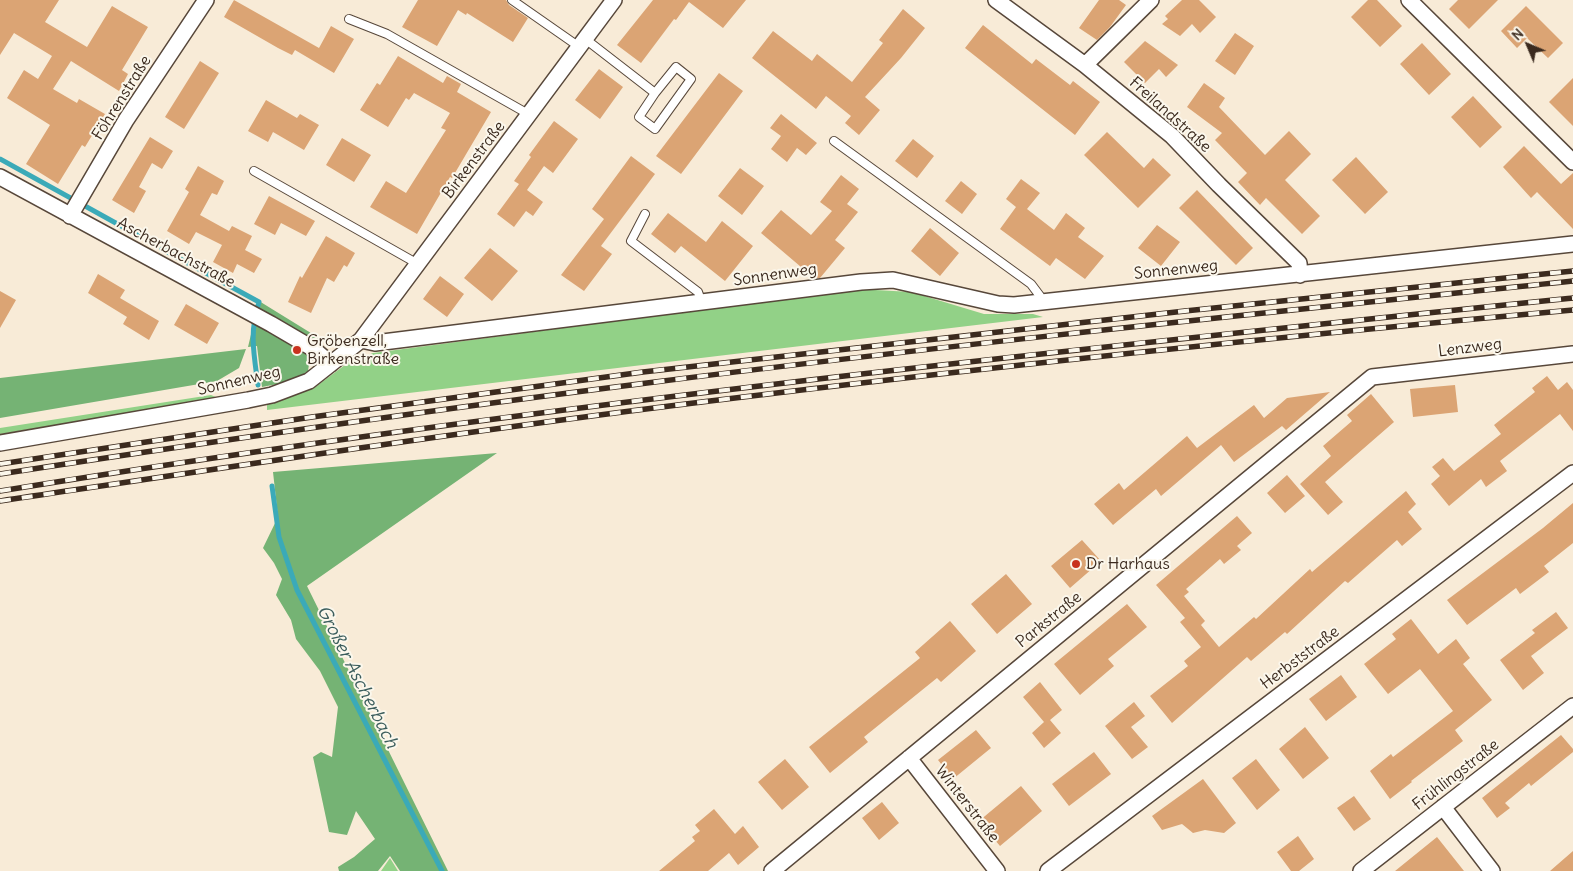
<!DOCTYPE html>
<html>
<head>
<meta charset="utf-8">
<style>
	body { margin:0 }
	#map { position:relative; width:1573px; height:871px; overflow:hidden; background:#f8ebd7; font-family:Delius,sans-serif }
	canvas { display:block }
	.north { position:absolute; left:1503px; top:20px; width:50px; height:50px; -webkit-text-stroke:4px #fbf7ec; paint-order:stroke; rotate:315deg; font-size:14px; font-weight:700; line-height:20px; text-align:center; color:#3b2a1e }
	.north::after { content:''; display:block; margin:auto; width:18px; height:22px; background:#3b2a1e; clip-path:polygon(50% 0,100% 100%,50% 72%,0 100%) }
</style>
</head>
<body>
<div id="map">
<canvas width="1573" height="871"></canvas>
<div class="north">N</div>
</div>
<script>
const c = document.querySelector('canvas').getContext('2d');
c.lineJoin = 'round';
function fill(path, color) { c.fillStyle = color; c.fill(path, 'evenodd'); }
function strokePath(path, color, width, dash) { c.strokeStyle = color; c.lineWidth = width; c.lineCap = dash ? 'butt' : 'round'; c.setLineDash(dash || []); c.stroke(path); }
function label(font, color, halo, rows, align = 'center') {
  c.font = font + ' Delius,sans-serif'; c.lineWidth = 4; c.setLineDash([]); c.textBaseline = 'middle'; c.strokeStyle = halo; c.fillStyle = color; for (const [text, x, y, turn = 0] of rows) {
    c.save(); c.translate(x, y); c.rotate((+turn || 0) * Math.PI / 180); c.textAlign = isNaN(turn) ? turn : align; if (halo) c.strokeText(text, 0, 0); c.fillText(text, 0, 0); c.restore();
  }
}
fill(new Path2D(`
	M858,289L911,292L984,314H1033L1043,317L267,410V404L314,388L349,362L373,353Z
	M211,395L218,398L0,434V428Z
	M390,858L398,871H381Z`), '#92d187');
fill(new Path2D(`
	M259,301L319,338L306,348L310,358L308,371L293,381L262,387L257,346L248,347Z
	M246,349L239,368L217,381L0,418V378Z
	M497,453L307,586L448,871H400L390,856L378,871H339L338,867L354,857L375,839L356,811L347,835L329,832L313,757L321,752L332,757L338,707L320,671L296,639L291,620L276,595L282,579L274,563L263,548L278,517L273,472Z`), '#75b374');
strokePath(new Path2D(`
	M0,159L141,237
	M162,249L259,302C249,332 254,355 258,385
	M272,486L279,537L297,590L442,871`), '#3baab8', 5);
fill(new Path2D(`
	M0,0H59L45,22L87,47L112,6L148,27L122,70L128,74L119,91L71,61L53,89L77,103L79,99L105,114L85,147L82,145L58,184L26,164L50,125L7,98L24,70L38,79L52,56L14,33L0,55Z
	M234,0L319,48L331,26L354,39L334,73L295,50L292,55L278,48L224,17Z
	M418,0H506L509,5L528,18L513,42L467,13L466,15L458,10L437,46L402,27Z
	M653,0H746L723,28L689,2L676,20L674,19L641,63L617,45Z
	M1099,0H1119L1126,5L1110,27L1097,40L1079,28Z
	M1182,0H1199L1216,17L1200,33L1192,24L1180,36L1162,24L1168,19L1165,16Z
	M1368,0H1377L1402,26L1380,47L1351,17Z
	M1458,0H1498L1469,29L1449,9Z
	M1526,6L1563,43L1548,58L1527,38L1517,48L1501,31Z
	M903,9L925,28L901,58L865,97L880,110L859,135L845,123L851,116L826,96L816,109L752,58L773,31L812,61L817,54L852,82L883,43L879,40Z
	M983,25L1032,64L1036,59L1070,85L1073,81L1100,102L1075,135L965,48Z
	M1235,33L1254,46L1235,75L1215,61Z
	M1145,41L1178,65L1166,77L1159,69L1145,83L1124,62Z
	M1422,43L1451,74L1429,95L1400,64Z
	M398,56L443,83L447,76L461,84L457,92L491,112L452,178L450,177L417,234L370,207L386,181L406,193L446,130L441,128L450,113L414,93L409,100L406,98L388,127L360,110L377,83L380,85Z
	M200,61L219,73L184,129L165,117Z
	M599,69L623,87L600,119L575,100Z
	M719,73L743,91L681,174L656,156Z
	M1573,78V126L1549,102Z
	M1204,83L1225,98L1219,107L1265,155L1289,131L1311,154L1285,180L1320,216L1302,234L1266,198L1260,205L1238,182L1247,173L1215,140L1222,133L1187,107Z
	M1473,96L1502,127L1480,148L1451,117Z
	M266,100L297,118L300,114L319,125L304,150L273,132L268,142L248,131Z
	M781,114L817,143L806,155L797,148L787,162L771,149L781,136L770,128Z
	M554,121L578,139L553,173L544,166L527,190L543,202L533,216L526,211L514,227L497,214L519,184L514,181L531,157L529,155Z
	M1107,132L1144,168L1153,158L1171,175L1138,208L1084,155Z
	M150,137L173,151L162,169L152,163L139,187L146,191L134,213L112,200Z
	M342,138L371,155L354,182L326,165Z
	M913,139L934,156L917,178L895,161Z
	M1524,146L1561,184L1573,173V229L1537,192L1531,198L1503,167Z
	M631,156L655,174L601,246L612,254L584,291L561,275L604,219L592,209Z
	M1356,157L1388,192L1365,214L1332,180Z
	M198,166L224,181L217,195L212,193L200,215L229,231L232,226L252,236L245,250L262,259L254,273L237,264L233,273L213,262L222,245L196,232L189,244L167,231L189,192L185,189Z
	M740,168L764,186L742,215L718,196Z
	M841,175L859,189L847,204L858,212L835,240L845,248L820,278H814L761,233L781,210L811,235L832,211L820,202Z
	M1021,179L1040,193L1027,209L1054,230L1066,213L1085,228L1078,237L1104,256L1085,279L1056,258L1050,266L1000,229L1016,207L1006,199Z
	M961,181L977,194L962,214L945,201Z
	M1197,190L1253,248L1236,265L1179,208Z
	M269,196L315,221L306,236L281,223L275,235L254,224Z
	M668,213L706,242L722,221L753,246L725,281L681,246L675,253L651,234Z
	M1157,225L1180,242L1161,266L1138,248Z
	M930,228L959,253L940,276L911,251Z
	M326,236L355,253L347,267L344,265L334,282L327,278L311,313L288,302L300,276L302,278Z
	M490,248L518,271L492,301L464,278Z
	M98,274L125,290L120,298L159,321L149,340L123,324L127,317L88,293Z
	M440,276L464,294L447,317L423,299Z
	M0,291L16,300L0,328Z
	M186,304L219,323L207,344L174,325Z
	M1547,376L1558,390L1567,382L1573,390V431L1560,414L1500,461L1507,471L1486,487L1481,479L1449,506L1431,484L1440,476L1432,467L1443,458L1454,471L1501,434L1494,425L1535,392L1532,388Z
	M1455,385L1458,412L1413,417L1410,389Z
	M1330,392L1286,430L1282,426L1234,462L1221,445L1161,496L1156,489L1113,525L1094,504L1119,483L1124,490L1187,436L1197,448L1254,405L1264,418L1287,398Z
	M1371,394L1394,422L1325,482L1343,502L1328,515L1300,484L1331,456L1323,446L1352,421L1347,415Z
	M1287,475L1305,496L1285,513L1267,493Z
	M1406,491L1416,504L1408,512L1422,529L1402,546L1397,540L1348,583L1345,581L1287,634L1285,632L1251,661L1247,657L1172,723L1150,696L1188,666L1184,661L1201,647L1180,622L1185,618L1156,585L1237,516L1252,533L1237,546L1241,550L1224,564L1220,559L1186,589L1189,592L1184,596L1205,621L1201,625L1219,647L1254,617L1256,619L1310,569L1312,572Z
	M1573,503V543L1544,566L1549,572L1520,594L1516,588L1467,625L1447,600L1543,528Z
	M1082,540L1101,561L1070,588L1051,566Z
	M1006,574L1032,604L997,634L971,604Z
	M1127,604L1147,627L1108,659L1114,666L1080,695L1054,664Z
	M1556,612L1568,628L1531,656L1544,673L1523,690L1500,660L1535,633L1532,630Z
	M1411,619L1438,654L1456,639L1470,658L1463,664L1492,700L1455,730L1463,741L1411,781L1412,782L1390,799L1370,771L1391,754L1393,757L1453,711L1420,669L1388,694L1364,664L1396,639L1392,634Z
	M950,621L976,651L941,682L937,678L864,737L868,742L830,773L809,747L920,658L915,652Z
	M1341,675L1357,697L1326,721L1309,699Z
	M1040,682L1062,710L1050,720L1061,733L1044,748L1032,733L1044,722L1023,697Z
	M1134,702L1145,716L1131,727L1148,747L1132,759L1105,726Z
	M1305,727L1329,758L1303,779L1279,749Z
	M976,730L991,748L953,779L938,760Z
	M1561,735L1573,749V752L1531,786L1529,783L1505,803L1510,808L1497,818L1482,798Z
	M1094,752L1111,774L1069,806L1052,784Z
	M785,759L809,787L782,810L758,782Z
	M1256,759L1280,790L1257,810L1232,778Z
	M1203,779L1236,823L1224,833L1205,830L1193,833L1182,824L1162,830L1152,816Z
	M1021,786L1042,811L1000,846L979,821Z
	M1354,796L1371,819L1354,831L1337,808Z
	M882,802L899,823L879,840L862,818Z
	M714,809L735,834L743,826L759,847L738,865L729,853L708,871H659L695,841L692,837L700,831L695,825Z
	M1298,836L1314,859L1299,871H1291L1277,852Z
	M1437,837L1464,871H1395Z
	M1573,851V871H1550Z`), '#dba474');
const service = new Path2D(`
	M512,0L578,46
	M349,19L387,34L530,115
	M584,38L655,93L639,117L655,129L691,79L676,67L655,93
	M834,141L1031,284L1040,296V303
	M254,171L418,264
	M645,214L631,241L698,292L702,303`);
const minor = new Path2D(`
	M996,0L1085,65L1172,136L1219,185L1299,263L1300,275
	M1409,0L1573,162
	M1085,65L1151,0
	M0,177L271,324L312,348L331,364
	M70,216L126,120L206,0
	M361,340L375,343L861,282L893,280L998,304L1014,305L1573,244
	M0,443L248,400L272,395L309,381L361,340L614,0
	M909,758L997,871
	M1443,807L1492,871
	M772,871L1372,377L1573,354
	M1048,871L1573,473
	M1361,871L1573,706`);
strokePath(service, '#57473a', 10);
strokePath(minor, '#57473a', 18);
strokePath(service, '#fff', 8);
strokePath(minor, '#fff', 15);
const rail = new Path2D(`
	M0,464L312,417L643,372L1185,311L1573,271
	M0,474C215,441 431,410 647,383C955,344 1264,313 1573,281
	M0,491C522,406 1048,352 1573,298
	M0,501C236,466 473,430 710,401C997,366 1285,336 1573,310`);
strokePath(rail, '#3b2a1e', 5.5);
strokePath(rail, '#fbf7ec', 4, [11]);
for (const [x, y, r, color] of [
	[297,350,5,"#c8321e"],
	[1076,564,5,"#c8321e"]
]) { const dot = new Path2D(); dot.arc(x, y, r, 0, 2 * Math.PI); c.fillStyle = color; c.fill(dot); strokePath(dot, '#fbf7ec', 2); }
label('16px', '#3b2a1e', '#fbf7ec', [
	["Föhrenstraße",122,98,-58],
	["Freilandstraße",1170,115,42],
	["Birkenstraße",474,160,-53],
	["Ascherbachstraße",176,253,28],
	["Sonnenweg",1176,270,-6],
	["Sonnenweg",775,275,-8],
	["Lenzweg",1470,348,-7],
	["Sonnenweg",239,381,-13],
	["Parkstraße",1049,620,-39],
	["Herbststraße",1300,658,-37],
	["Frühlingstraße",1456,775,-38],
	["Winterstraße",967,804,52]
]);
label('16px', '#3b2a1e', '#fbf7ec', [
	["Gröbenzell,",307,341],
	["Birkenstraße",307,359],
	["Dr Harhaus",1086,564]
], 'left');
label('italic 18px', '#3b5d5c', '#fbf7ec', [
	["Großer Ascherbach",357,677,63]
]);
</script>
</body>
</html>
